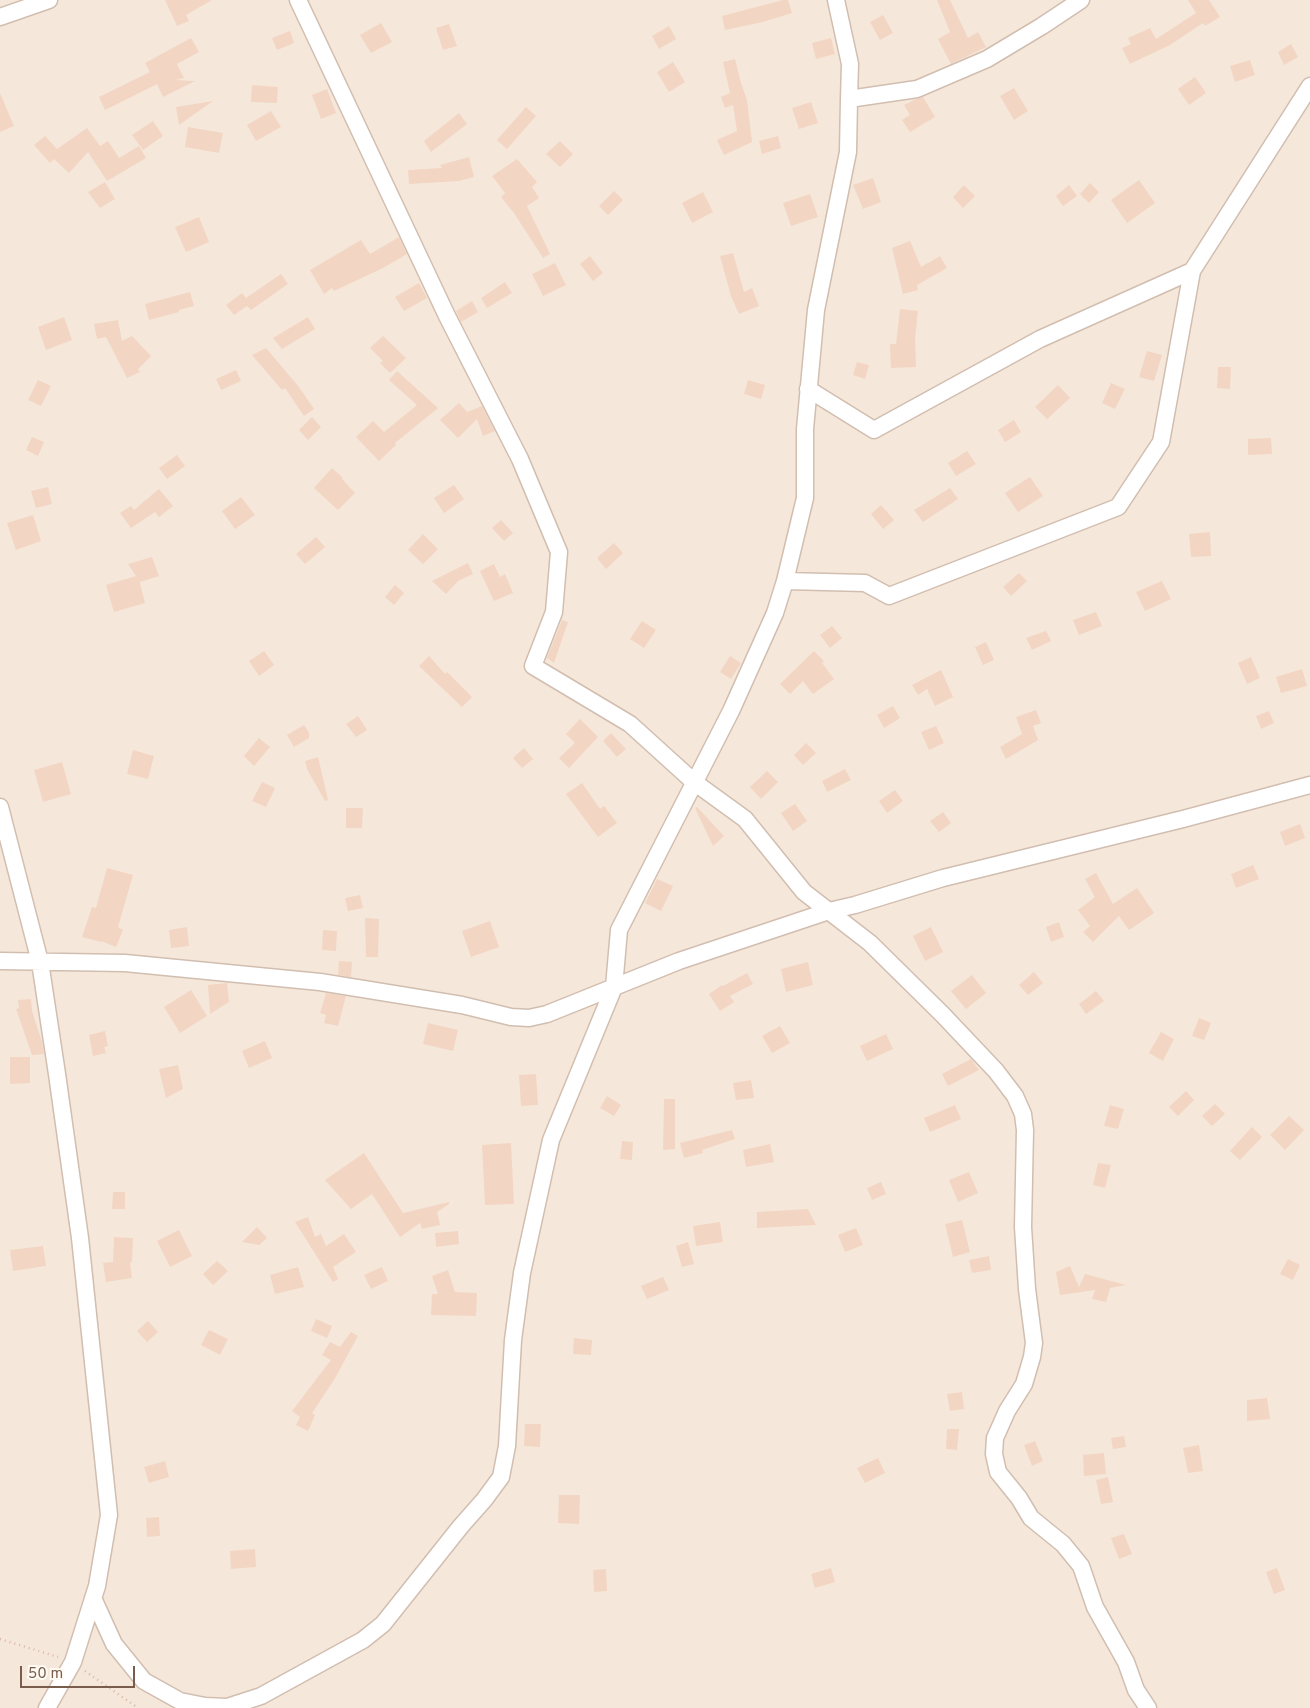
<!DOCTYPE html>
<html>
<head>
<meta charset="utf-8">
<style>
	body { margin:0 }
	#map { position:relative; width:1310px; height:1708px; overflow:hidden; background:#fdf6ec; font-family:Overpass,sans-serif }
	canvas { display:block }
	.scale { position:absolute; left:20px; top:1666px; width:115px; height:22px; box-sizing:border-box; border:2px solid #7a5c4d; border-top:0; padding-left:6px; font-size:15px; line-height:18px; white-space:nowrap; color:#7a5c4d; -webkit-text-stroke:4px #fffaf3; paint-order:stroke }
</style>
</head>
<body>
<div id="map">
<canvas width="1310" height="1708"></canvas>
<div class="scale">50 m</div>
</div>
<script>
const c = document.querySelector('canvas').getContext('2d');
c.lineJoin = 'round';
function fill(path, color) { c.fillStyle = color; c.fill(path, 'evenodd'); }
function strokePath(path, color, width, dash) { c.strokeStyle = color; c.lineWidth = width; c.lineCap = dash ? 'butt' : 'round'; c.setLineDash(dash || []); c.stroke(path); }
fill(new Path2D(`
	M0,0H1310V1708H0Z`), '#f5e8da');
fill(new Path2D(`
	M165,0H212L186,15L189,21L177,26Z
	M783,0H788L792,13L763,22L725,30L722,16Z
	M937,0H950L968,38L978,32L986,47L951,64L938,39L950,32Z
	M1188,0H1209L1220,17L1205,26L1203,23L1170,45L1130,64L1122,48L1131,44L1128,38L1150,28L1156,39L1196,13Z
	M883,15L893,33L880,40L870,22Z
	M381,23L392,42L371,53L360,35Z
	M449,24L457,46L443,50L436,28Z
	M669,26L676,39L659,49L652,36Z
	M290,31L294,43L277,50L272,38Z
	M191,38L199,52L177,64L184,78L175,80L195,81L163,97L157,84L105,110L99,97L150,72L145,63Z
	M831,38L835,54L816,59L812,43Z
	M1291,44L1298,57L1284,65L1278,52Z
	M735,59L741,83L747,100L752,142L724,155L717,140L737,131L733,105L725,108L721,97L730,93L723,62Z
	M1250,60L1255,75L1235,82L1230,66Z
	M673,62L685,82L669,92L657,72Z
	M1195,77L1206,93L1189,105L1178,89Z
	M252,85L278,87L277,103L251,102Z
	M1014,88L1028,111L1014,120L1000,96Z
	M327,89L336,113L321,119L312,95Z
	M0,93L14,126L0,132Z
	M923,97L935,117L910,132L902,120L910,115L904,105L914,100Z
	M213,101L179,125L176,107Z
	M811,102L818,123L799,129L792,108Z
	M526,107L536,116L507,149L497,140Z
	M271,111L281,127L256,141L247,125Z
	M459,113L467,124L431,152L424,141Z
	M153,121L163,136L143,150L132,135Z
	M188,127L223,133L219,153L185,147Z
	M87,128L100,146L108,141L119,158L139,146L146,158L107,181L88,152L69,173L54,159L50,163L34,145L45,136L57,149Z
	M778,136L781,148L762,154L759,141Z
	M560,141L573,154L560,167L546,154Z
	M469,157L474,177L459,181L409,184L408,170L442,168L440,165Z
	M517,159L537,182L532,187L539,198L527,206L550,254L543,258L514,213L501,197L505,193L492,176Z
	M873,178L881,202L863,209L853,185Z
	M1139,180L1155,203L1127,223L1111,200Z
	M105,182L115,199L100,208L88,192Z
	M1090,183L1099,192L1089,203L1080,194Z
	M964,185L975,196L963,208L953,197Z
	M1069,185L1077,196L1063,206L1056,196Z
	M614,191L623,200L608,215L599,206Z
	M703,192L713,212L692,223L682,203Z
	M810,194L818,217L791,226L783,203Z
	M199,217L209,242L186,252L175,227Z
	M399,237L407,254L383,268L334,291L332,288L324,294L310,270L361,240L370,254Z
	M910,241L921,267L940,256L947,268L917,285L918,290L903,294L892,248Z
	M733,253L744,292L752,288L759,306L739,314L731,296L720,256Z
	M590,256L603,273L593,281L580,264Z
	M555,263L566,285L543,296L532,274Z
	M281,274L288,284L251,310L247,306L234,315L226,305L242,293L246,298Z
	M505,282L512,293L487,308L481,298Z
	M419,283L427,298L404,311L395,297Z
	M190,292L194,306L179,310V312L149,320L145,304Z
	M472,301L478,312L461,322L456,311Z
	M900,309L918,311L915,338L916,367L891,368L890,344H896Z
	M64,317L72,340L46,350L38,327Z
	M308,317L315,329L282,349L273,338Z
	M118,320L122,341L132,336L151,356L138,369L140,372L127,378L106,337L97,339L94,324Z
	M383,336L406,358L390,373L380,363L383,361L370,348Z
	M266,348L299,387L314,409L304,416L285,388L282,390L252,355Z
	M1147,351L1162,355L1154,381L1139,377Z
	M857,362L869,365L865,379L853,375Z
	M1218,367H1231L1230,389L1217,388Z
	M236,370L241,381L221,390L216,379Z
	M397,371L438,408L395,443L396,445L379,461L356,437L373,421L384,432L417,405L389,380Z
	M38,380L51,386L41,406L28,400Z
	M748,380L765,385L761,399L744,394Z
	M1111,383L1125,389L1115,409L1102,403Z
	M1058,385L1070,398L1047,419L1035,407Z
	M459,403L467,412L482,406L495,431L483,436L477,419L458,438L440,420Z
	M312,417L321,427L308,440L299,430Z
	M1014,420L1021,432L1005,442L998,430Z
	M32,437L44,442L38,456L26,450Z
	M1271,438L1272,454L1248,455V439Z
	M967,451L976,464L956,476L948,463Z
	M177,455L185,466L167,479L159,468Z
	M332,468L343,478L342,479L355,493L338,510L314,488Z
	M1030,477L1043,496L1018,512L1005,493Z
	M454,485L464,499L444,513L434,498Z
	M48,487L52,504L36,508L31,491Z
	M950,488L958,499L923,522L914,510Z
	M159,489L173,506L159,517L155,512L131,528L120,513L131,506L134,510Z
	M241,497L255,515L235,529L222,511Z
	M881,505L894,520L883,529L871,514Z
	M33,515L41,541L16,550L7,523Z
	M501,520L513,533L504,541L492,528Z
	M1210,532L1211,556L1191,557L1189,534Z
	M423,534L438,549L423,564L408,550Z
	M316,537L325,547L305,564L296,554Z
	M614,543L623,553L606,569L597,558Z
	M152,557L159,576L140,582L139,579L145,603L114,612L106,585L136,576L128,564Z
	M468,563L473,574L458,581L446,594L432,581Z
	M494,564L500,577L505,574L513,593L494,601L480,571Z
	M1019,573L1027,581L1011,596L1003,587Z
	M1162,581L1171,599L1145,611L1136,592Z
	M395,585L404,593L394,605L385,597Z
	M1096,612L1102,626L1079,635L1073,620Z
	M562,620L568,622L554,663L547,658Z
	M642,621L656,630L644,648L630,639Z
	M832,626L842,638L830,648L820,635Z
	M1046,631L1051,641L1032,650L1026,638Z
	M986,642L994,660L983,665L975,647Z
	M264,651L274,665L259,676L249,661Z
	M814,651L824,661L822,663L834,679L813,694L803,681L790,694L780,684Z
	M429,656L445,674L447,672L472,697L462,707L419,666Z
	M730,656L741,663L731,679L720,672Z
	M1251,657L1260,678L1247,684L1238,663Z
	M1302,669L1307,686L1281,693L1276,677Z
	M941,670L953,697L935,706L927,689L918,695L912,685Z
	M893,706L900,718L884,728L877,715Z
	M1036,710L1041,723L1033,726L1038,740L1006,759L1000,747L1022,734L1016,717Z
	M1269,711L1274,723L1261,729L1256,716Z
	M358,716L367,730L356,737L346,724Z
	M580,719L598,737L569,768L559,758L575,743L566,734Z
	M304,725L309,733V738L294,747L287,735Z
	M936,726L944,743L929,750L921,732Z
	M611,733L626,749L617,757L603,741Z
	M259,738L270,747L254,766L244,756Z
	M806,743L816,753L803,765L794,755Z
	M524,748L533,759L522,768L513,758Z
	M133,750L154,756L148,779L127,774Z
	M318,757L328,800L325,801L307,769L305,761Z
	M62,762L71,794L43,802L34,770Z
	M845,769L851,780L827,792L822,781Z
	M767,771L778,782L761,799L750,787Z
	M262,782L275,788L266,807L252,801Z
	M582,783L600,809L604,806L617,823L598,837L566,794Z
	M895,790L903,801L887,813L879,801Z
	M795,804L807,821L793,831L781,813Z
	M697,807L724,836L713,846L695,808Z
	M346,808H363L362,828H346Z
	M943,812L951,823L939,832L930,821Z
	M1300,824L1305,838L1285,846L1280,832Z
	M1253,865L1259,879L1236,888L1231,874Z
	M107,868L133,875L118,927L123,930L116,947L101,941V942L82,937L92,907L96,908Z
	M1096,873L1113,904L1137,888L1154,913L1129,930L1119,916L1093,942L1083,932L1090,926L1078,910L1095,897L1085,879Z
	M657,879L673,886L661,911L645,903Z
	M360,895L363,908L348,911L345,898Z
	M365,918L379,919L378,957H366Z
	M490,921L499,947L471,957L462,931Z
	M1059,922L1064,937L1051,942L1046,927Z
	M187,927L189,946L171,948L169,930Z
	M931,927L943,952L925,961L913,936Z
	M323,930L337,931L336,951L322,950Z
	M339,961L352,962L351,977L338,975Z
	M808,962L813,985L786,992L781,969Z
	M1034,972L1043,983L1028,995L1019,985Z
	M747,973L753,984L730,996L734,1002L720,1011L709,994L722,985L723,986Z
	M972,975L986,993L966,1009L951,991Z
	M227,983L229,1002L210,1014L208,985Z
	M191,990L207,1016L180,1033L164,1007Z
	M1096,991L1104,1001L1086,1014L1079,1004Z
	M326,993L346,996L338,1026L324,1023L326,1015L320,1013Z
	M31,999L32,1011L42,1042L44,1054L32,1055L16,1009L19,1008L18,1000Z
	M1199,1018L1211,1023L1204,1040L1192,1036Z
	M428,1023L458,1030L453,1051L423,1044Z
	M780,1026L790,1043L772,1053L762,1036Z
	M105,1031L108,1046L104,1047L106,1053L93,1056L89,1035Z
	M1161,1032L1174,1039L1163,1061L1149,1053Z
	M886,1034L893,1049L867,1061L860,1046Z
	M265,1041L272,1058L249,1068L242,1051Z
	M10,1057H30V1083L10,1084Z
	M971,1059L979,1070L948,1086L942,1074Z
	M178,1065L183,1089L166,1098L159,1069Z
	M536,1074L538,1105L521,1106L519,1075Z
	M751,1080L754,1098L736,1100L733,1083Z
	M1186,1091L1194,1100L1178,1116L1169,1107Z
	M607,1096L621,1105L614,1116L600,1108Z
	M664,1099H675V1149L663,1150Z
	M1215,1104L1225,1114L1212,1126L1202,1116Z
	M955,1105L961,1119L930,1132L924,1118Z
	M1110,1105L1124,1109L1118,1129L1104,1126Z
	M1289,1116L1304,1130L1285,1150L1270,1135Z
	M1252,1127L1262,1137L1240,1160L1230,1151Z
	M732,1130L735,1139L702,1150L703,1153L684,1158L680,1143Z
	M622,1141L633,1142L632,1160L620,1159Z
	M511,1143L514,1204L485,1205L482,1145Z
	M770,1144L774,1162L746,1167L743,1150Z
	M364,1153L403,1213L449,1202V1204L437,1212L440,1225L422,1229L420,1223L400,1237L372,1194L351,1209L325,1180Z
	M1098,1163L1111,1165L1105,1188L1093,1185Z
	M969,1172L978,1193L958,1202L949,1180Z
	M881,1182L886,1194L872,1200L867,1188Z
	M113,1192H125V1209H112Z
	M808,1209L816,1225L757,1228V1212Z
	M308,1217L315,1237L321,1234L326,1246L344,1234L356,1252L333,1267L338,1279L333,1282L295,1222Z
	M962,1220L970,1252L953,1257L945,1224Z
	M720,1222L723,1242L696,1246L693,1226Z
	M257,1227L267,1238L259,1245L242,1242Z
	M856,1228L863,1245L845,1252L838,1235Z
	M179,1230L192,1256L170,1267L157,1241Z
	M458,1231L459,1244L436,1247L435,1233Z
	M114,1237L133,1238L132,1262H130L132,1278L106,1282L103,1263L113,1262Z
	M688,1242L694,1264L682,1267L676,1246Z
	M43,1246L46,1266L13,1271L10,1250Z
	M989,1256L991,1270L972,1273L969,1260Z
	M1288,1259L1300,1265L1293,1280L1280,1274Z
	M217,1261L228,1271L213,1285L203,1274Z
	M1070,1266L1079,1287L1085,1274L1126,1285L1110,1288L1106,1302L1092,1299L1095,1290L1060,1295L1056,1272Z
	M298,1267L304,1287L275,1294L270,1275Z
	M382,1267L388,1281L371,1289L364,1275Z
	M448,1270L455,1292L477,1293L476,1316L431,1315L432,1294H438L432,1276Z
	M663,1277L669,1290L647,1299L641,1286Z
	M316,1319L332,1326L327,1338L311,1331Z
	M148,1321L158,1332L147,1342L137,1331Z
	M209,1330L228,1339L220,1355L201,1345Z
	M351,1332L358,1336L334,1380L312,1413L315,1415L308,1431L296,1425L300,1417L292,1411L331,1360L322,1355L330,1342L340,1347Z
	M574,1338L592,1340L591,1355L573,1354Z
	M962,1392L964,1409L950,1411L947,1394Z
	M1267,1398L1270,1419L1247,1421V1400Z
	M525,1424H541L540,1447L524,1446Z
	M947,1429H959L957,1450L946,1449Z
	M1124,1436L1126,1447L1113,1449L1111,1438Z
	M1035,1441L1043,1461L1032,1466L1024,1445Z
	M1199,1445L1203,1471L1188,1473L1183,1448Z
	M1104,1453L1106,1474L1084,1476L1083,1455Z
	M878,1458L885,1473L865,1483L857,1468Z
	M165,1461L169,1477L149,1483L144,1467Z
	M1108,1477L1113,1502L1101,1504L1096,1480Z
	M559,1495H580L579,1524L558,1523Z
	M159,1517L160,1536L147,1537L146,1518Z
	M1124,1534L1132,1554L1119,1559L1111,1538Z
	M255,1549L256,1567L231,1569L230,1551Z
	M831,1568L835,1582L815,1588L811,1574Z
	M1277,1568L1285,1590L1274,1594L1266,1572Z
	M606,1569L607,1591L594,1592L593,1570Z`), '#f3d5c3');
const minor = new Path2D(`
	M298,0L447,316L520,459L559,552L554,612L533,666L630,724L694,782L745,819L804,892L870,943L943,1015L996,1071L1015,1096L1023,1114L1025,1130L1023,1227L1027,1289L1034,1343L1032,1357L1024,1384L1007,1411L995,1438L994,1454L998,1472L1019,1498L1031,1518L1063,1544L1081,1566L1095,1607L1126,1662L1136,1690L1148,1708
	M836,0L850,64L849,99L917,89L987,59L1042,26L1081,0
	M0,17L49,0
	M808,389L874,430L1040,339L1192,271L1310,86
	M785,581L805,498V429L816,310L848,152L849,99
	M0,807L40,962L57,1074L80,1238L109,1515L97,1586L73,1662L47,1708
	M0,961L125,963L320,982L462,1005L511,1017L529,1018L547,1014L679,961L829,911L855,905L943,878L1183,819L1310,785
	M93,1598L114,1644L144,1681L180,1701L205,1706L227,1707L261,1696L363,1640L383,1624L461,1526L484,1500L501,1477L507,1446L513,1340L522,1273L551,1140L614,987L619,930L731,711L775,613L785,581L865,583L889,596L1118,507L1161,442L1192,271`);
strokePath(minor, '#d1beb0', 19);
strokePath(new Path2D(`
	M0,1639L58,1657
	M85,1671L138,1708`), '#d9b8a5', 2.5, [1, 4]);
strokePath(minor, '#fff', 16);
</script>
</body>
</html>
